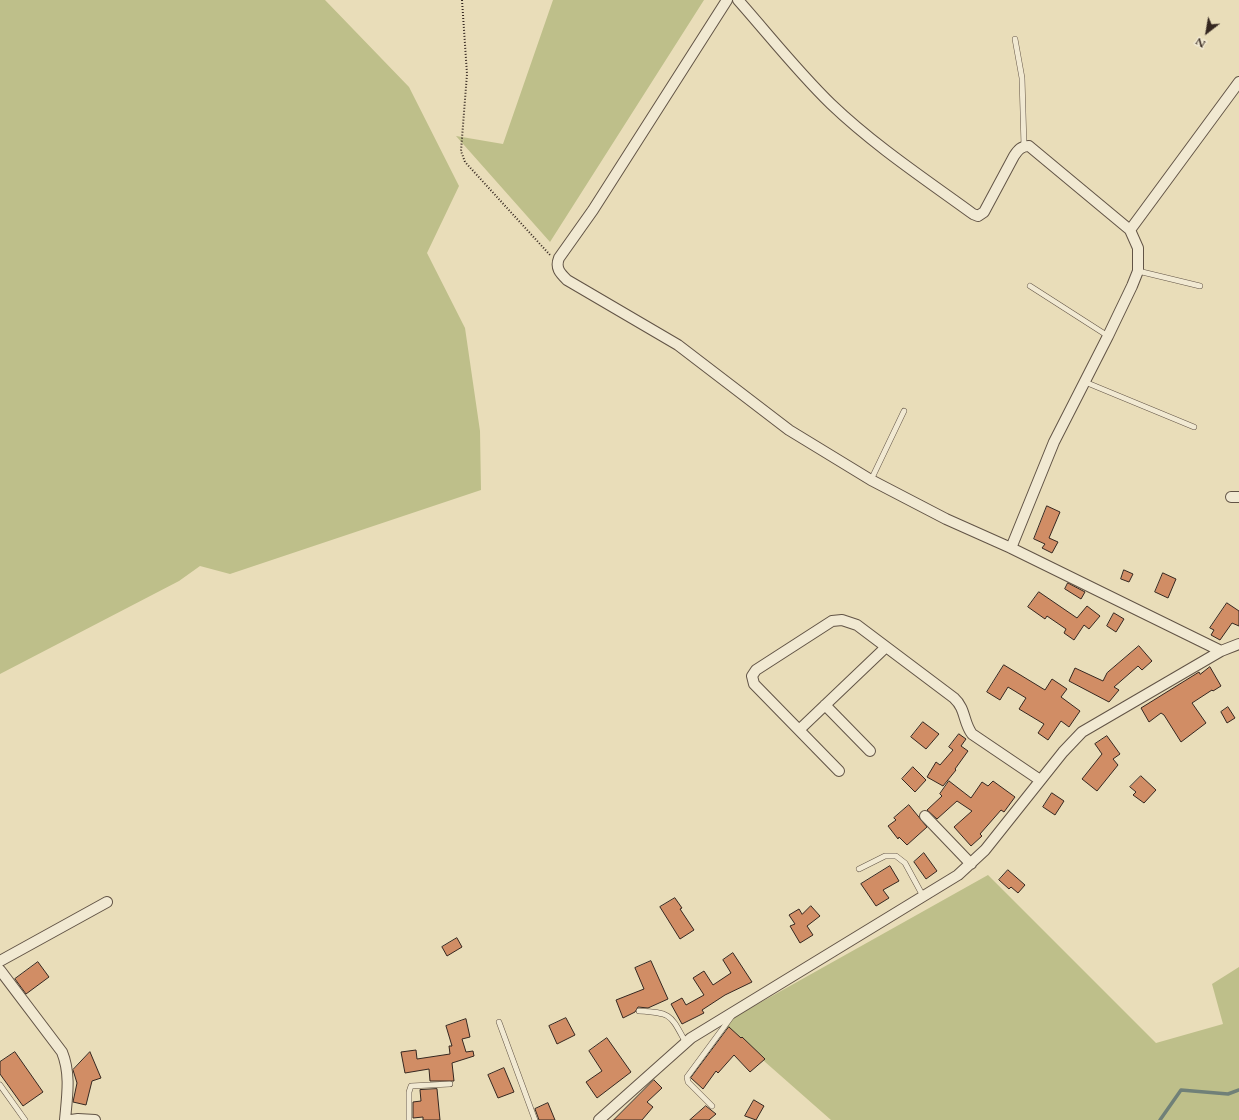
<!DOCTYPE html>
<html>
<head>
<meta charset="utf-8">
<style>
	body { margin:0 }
	#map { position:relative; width:1239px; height:1120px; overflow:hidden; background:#e9ddb9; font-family:Cardo,serif }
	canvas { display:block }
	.north { position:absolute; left:1187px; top:12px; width:40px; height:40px; -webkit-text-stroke:3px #f1e9d2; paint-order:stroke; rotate:211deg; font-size:11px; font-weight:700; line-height:16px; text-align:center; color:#352720 }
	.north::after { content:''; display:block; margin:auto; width:14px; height:18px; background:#352720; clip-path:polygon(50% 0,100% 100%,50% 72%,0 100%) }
</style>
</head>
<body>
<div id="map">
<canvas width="1239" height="1120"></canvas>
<div class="north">N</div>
</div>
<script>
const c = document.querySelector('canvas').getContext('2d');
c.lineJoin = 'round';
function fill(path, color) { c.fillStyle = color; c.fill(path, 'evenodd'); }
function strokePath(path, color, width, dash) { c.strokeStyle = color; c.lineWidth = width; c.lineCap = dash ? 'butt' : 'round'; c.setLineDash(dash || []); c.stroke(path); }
fill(new Path2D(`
	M0,0H325L409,87L459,186L427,253L465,328L480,431L481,490L230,574L200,566L179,581L0,674Z
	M553,0H704L550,242L456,136L503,144Z
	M988,875L1156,1043L1223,1024L1212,984L1239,967V1120H831L722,1024Z`), '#bebf8a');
strokePath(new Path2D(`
	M1160,1120L1181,1090L1228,1094L1239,1090`), '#708078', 3.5);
const building = new Path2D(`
	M1047,506L1060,512L1049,538L1058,542L1052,553L1042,548L1045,544L1034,539Z
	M1124,570L1133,574L1129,582L1121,579Z
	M1163,573L1176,579L1168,598L1155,592Z
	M1068,583L1085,592L1081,599L1065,589Z
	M1039,592L1077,618L1087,606L1100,616L1089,629L1084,625L1074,640L1064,633L1066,629L1047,616L1045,619L1028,607Z
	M1227,603L1239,611V626L1232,623L1220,640L1211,635L1214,630L1210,628Z
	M1114,613L1124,619L1116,632L1107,626Z
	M1139,646L1152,661L1142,670L1138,666L1114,687L1119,690L1109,702L1069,681L1075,668L1103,681L1107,673Z
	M1004,665L1045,690L1052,679L1067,689L1061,697L1080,711L1069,727L1061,721L1048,740L1038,733L1044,724L1019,709L1026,698L1008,687L1000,700L987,692Z
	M1210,667L1221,686L1213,691L1212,690L1192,703L1206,723L1181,742L1164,715L1161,713L1149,722L1141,708L1199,672L1200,674Z
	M1228,707L1235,718L1227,723L1221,712Z
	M923,722L939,734L926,749L911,737Z
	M959,734L966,739L961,746L968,751L955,769L956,770L943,786L927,777L936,762L940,765L953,750L949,747Z
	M1107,736L1120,754L1113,759L1118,765L1097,791L1082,779L1102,754L1095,744Z
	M913,767L926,780L915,792L902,779Z
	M1141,776L1156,790L1144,803L1133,795L1136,792L1130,787Z
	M949,781L971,798L982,782L988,786L993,781L1015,797L1004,812L1001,810L980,834L982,836L971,846L954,827L972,811L957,801L937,819L927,810L942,796L940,794Z
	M1052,793L1064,801L1055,815L1043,807Z
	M909,805L927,827L907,845L899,837L898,839L888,826L896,820L894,818Z
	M924,853L937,871L926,879L914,862Z
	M890,866L899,881L883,890L889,898L876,906L861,884Z
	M1008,870L1025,885L1018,893L1011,887L1009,889L999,880Z
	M675,898L682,908L680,909L694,930L680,939L660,907Z
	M811,906L820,916L807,926L813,935L800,943L790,926L795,924L789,915L799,909L802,914Z
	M457,938L462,947L447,956L442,947Z
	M733,953L752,982L725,995L702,1010L704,1013L682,1024L671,1004L682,998L686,1005L704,995L693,978L704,971L713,985L731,973L723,960Z
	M651,961L668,999L648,1008L638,1007L635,1012L623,1018L616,1000L644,989L635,968Z
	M38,962L49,977L26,994L15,979Z
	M566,1018L575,1035L557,1044L549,1026Z
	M466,1019L470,1037L462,1039L466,1052L473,1051L474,1056L452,1063L454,1081H430L429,1069L405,1073L401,1052L416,1050L417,1059L450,1054L449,1046H452L446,1026Z
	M729,1027L741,1038L742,1037L765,1059L750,1072L734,1055L718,1073L716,1071L703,1089L691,1078Z
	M607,1038L631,1072L597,1098L586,1082L602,1071L589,1051Z
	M15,1052L43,1092L23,1106L0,1074V1062Z
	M90,1052L101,1078L92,1081L86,1105L73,1102L77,1083L73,1070Z
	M504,1068L514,1092L498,1098L488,1075Z
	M654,1080L662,1088L647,1102L653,1107L642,1120H614Z
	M437,1089L440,1120H423V1117L413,1118V1102L421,1101L420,1090Z
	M754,1100L764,1106L756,1120L745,1116Z
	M548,1103L555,1120H539L535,1109Z
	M706,1106L716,1114L709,1120H690Z`);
fill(building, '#d18d65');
strokePath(building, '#352720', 1);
const service = new Path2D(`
	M1015,39L1022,78L1024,146
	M1138,271L1200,286
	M1030,286L1108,336
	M1085,382L1194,427
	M871,480L904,411
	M859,869L885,856H896L905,863L923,896
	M639,1011C672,1013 670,1014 686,1043
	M499,1022L535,1120
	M0,1085L25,1120
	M712,1106L688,1082L687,1077L732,1016
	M409,1120V1092L411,1086L450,1084`);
const minor = new Path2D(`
	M727,0L593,210L559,258C555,268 560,273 567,280L678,345L789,430L871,480L946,519L1011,548L1221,651
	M738,0C769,35 798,72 831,104C875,146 925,179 973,214L978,216L984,212L1014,156C1018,150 1021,146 1029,146L1130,230
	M1231,497H1239
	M1011,548L1054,442L1108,336L1132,286L1138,271V248L1130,230L1239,82
	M825,705L870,751
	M799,730L885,648
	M839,771L754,684L752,676L756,670L832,621L842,620L857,625L954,698C966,709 963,722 972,734L1040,780
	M925,816L971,864
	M0,961L107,902
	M0,970L62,1052C71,1074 67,1097 65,1120
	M71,1120L78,1119L95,1120
	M599,1120L691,1038L958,875L985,850L1063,752L1082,732L1221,651L1239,644`);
strokePath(service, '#625446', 6);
strokePath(minor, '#625446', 12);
strokePath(new Path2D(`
	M462,0L467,74L461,151L465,162L550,255`), '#352720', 2, [1, 2]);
strokePath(service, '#f1e9d2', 5);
strokePath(minor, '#f1e9d2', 10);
</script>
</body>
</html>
